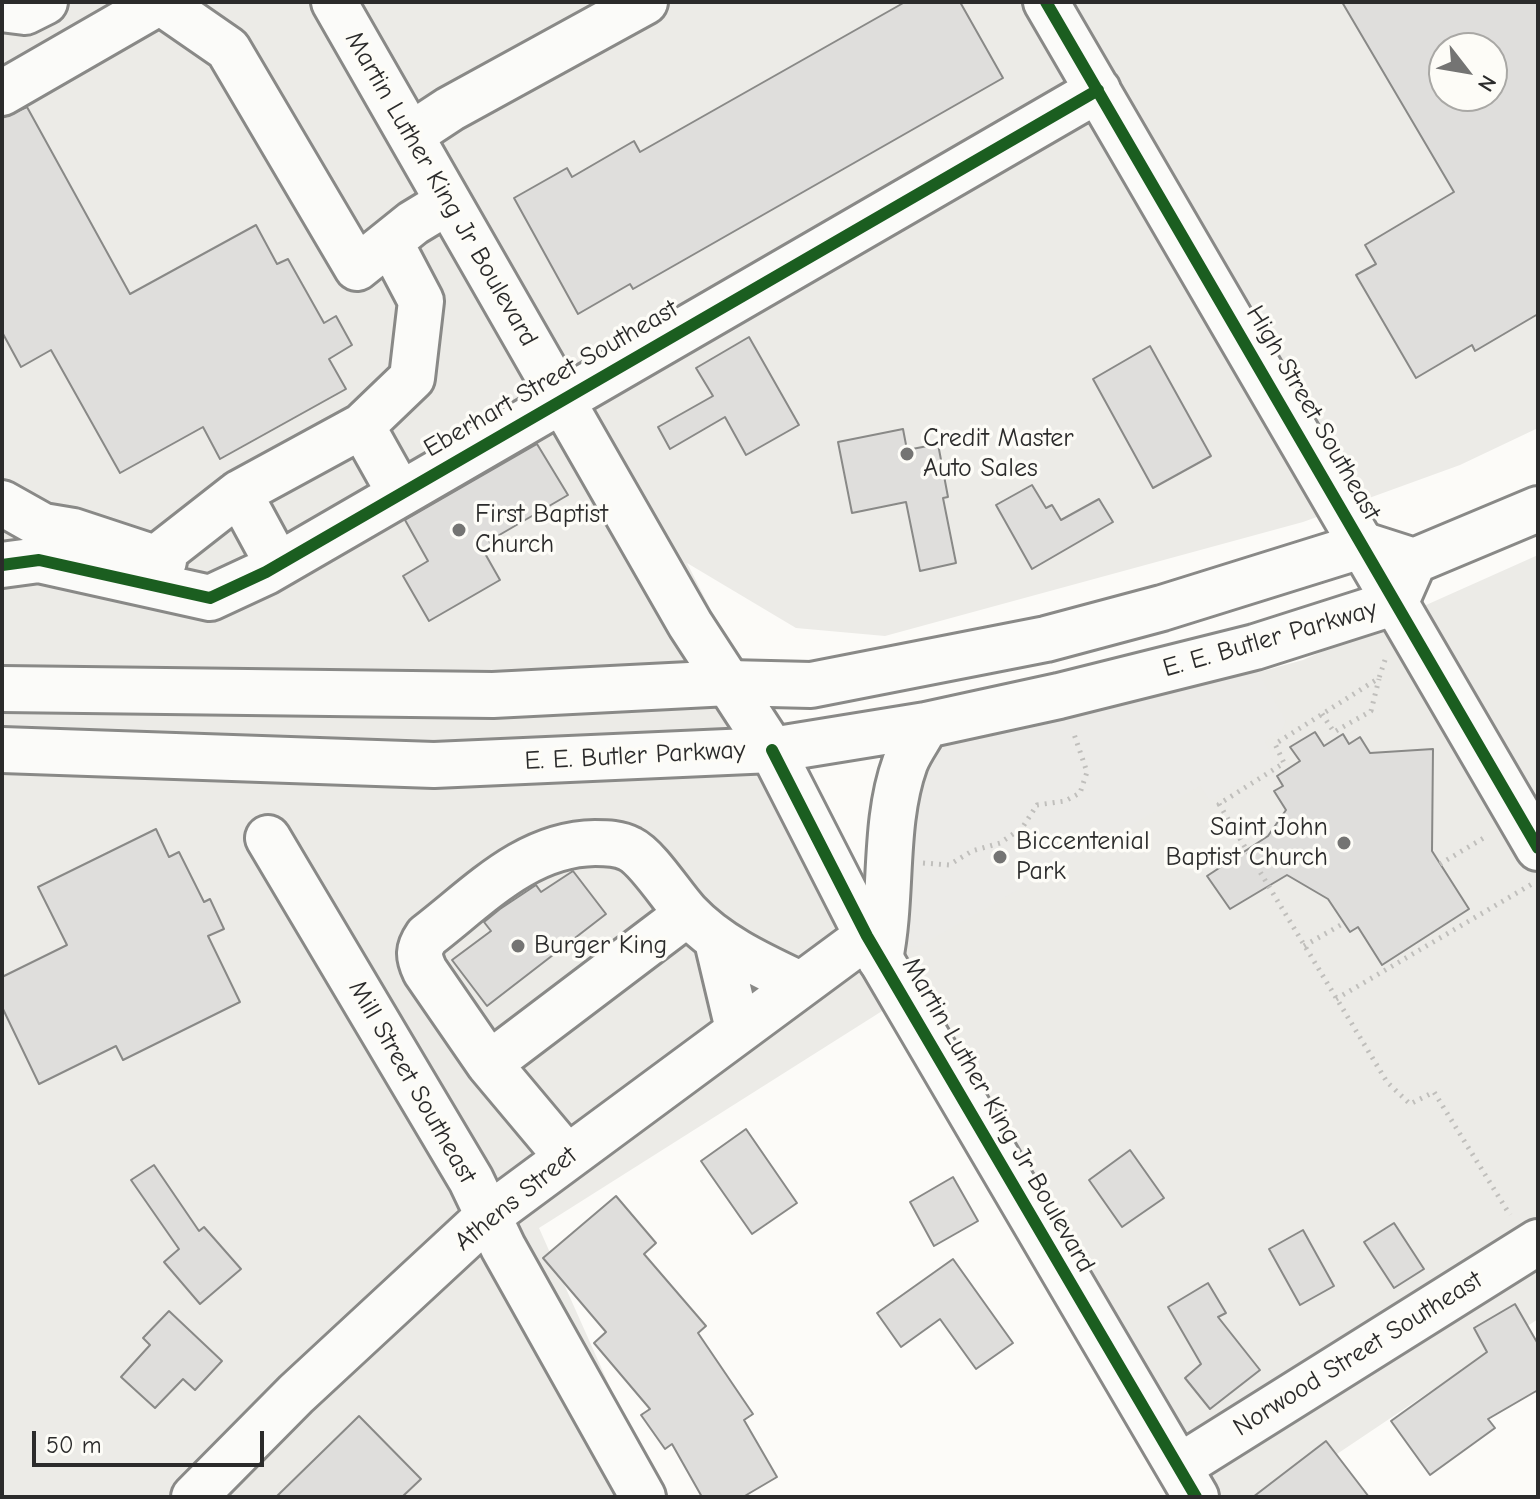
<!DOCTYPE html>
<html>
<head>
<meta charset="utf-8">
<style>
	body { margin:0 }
	#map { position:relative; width:1540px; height:1499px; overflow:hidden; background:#fcfbf8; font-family:"Comic Neue",sans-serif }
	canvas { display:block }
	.frame { position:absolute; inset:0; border:4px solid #2b2b2b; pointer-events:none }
	.north { position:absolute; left:1428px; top:32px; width:80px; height:80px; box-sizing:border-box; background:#fdfcf7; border:2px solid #a9a8a5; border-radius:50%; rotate:121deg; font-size:22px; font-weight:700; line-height:32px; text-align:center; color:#2b2b2b }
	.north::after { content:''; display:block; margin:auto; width:28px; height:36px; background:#747473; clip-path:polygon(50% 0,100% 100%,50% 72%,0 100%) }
	.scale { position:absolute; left:32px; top:1431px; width:232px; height:36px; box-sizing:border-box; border:4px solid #2b2b2b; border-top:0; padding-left:10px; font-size:24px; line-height:28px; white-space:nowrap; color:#2b2b2b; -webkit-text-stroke:6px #fdfcf7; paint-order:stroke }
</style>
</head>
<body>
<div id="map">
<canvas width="1540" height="1499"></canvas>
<div class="frame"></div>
<div class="north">N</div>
<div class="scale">50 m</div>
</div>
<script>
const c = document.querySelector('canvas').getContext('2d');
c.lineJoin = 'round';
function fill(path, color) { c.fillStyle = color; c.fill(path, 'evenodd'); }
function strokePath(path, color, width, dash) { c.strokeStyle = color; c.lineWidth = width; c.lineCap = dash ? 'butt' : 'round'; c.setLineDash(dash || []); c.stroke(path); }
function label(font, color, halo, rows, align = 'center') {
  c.font = font + ' "Comic Neue",sans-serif'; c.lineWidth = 7; c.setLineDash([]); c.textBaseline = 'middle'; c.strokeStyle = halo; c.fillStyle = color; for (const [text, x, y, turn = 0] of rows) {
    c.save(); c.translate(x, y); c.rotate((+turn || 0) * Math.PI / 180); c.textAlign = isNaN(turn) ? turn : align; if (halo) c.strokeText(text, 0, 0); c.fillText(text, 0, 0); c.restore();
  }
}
fill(new Path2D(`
	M2,2H1538V428L1460,465L1303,522L885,636L796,628L687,563L885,951L934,761L1303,660L1538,555V1319L1273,1497H1204L909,994L539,1228L659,1497H2ZM1444,48H1492V96H1444Z`), '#ecebe7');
fill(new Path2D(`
	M1255,667L1286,721L1282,731L1265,741L1273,759L1269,766L1210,801L1200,786L918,947L908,946L915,790L926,760L955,735Z`), '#ecebe8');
const building = new Path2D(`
	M905,2H960L1003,78L633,289L630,284L578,314L514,198L567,168L572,177L634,141L640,152Z
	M1342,2H1538V314L1475,351L1472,345L1416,378L1356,275L1376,264L1365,245L1454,192ZM1444,48H1492V96H1444Z
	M27,107L130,294L256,225L277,264L288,259L324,323L336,316L352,345L329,359L346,389L220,459L203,427L120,473L51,350L21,367L2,332V118Z
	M749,337L799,425L746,455L725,417L670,449L658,427L713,396L696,368Z
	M1150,346L1211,456L1153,488L1093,379Z
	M903,429L907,450L938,444L948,497L943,498L956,563L920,571L906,502L852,513L838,442Z
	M537,444L568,495L489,541L491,544L483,550L500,580L429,621L403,576L428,561L405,520Z
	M1032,485L1046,508L1052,505L1061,520L1099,499L1113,522L1032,569L996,505Z
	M1315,732L1324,746L1343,734L1349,744L1360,737L1370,753L1433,749L1432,851L1469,909L1382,965L1358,927L1350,932L1328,899L1287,875L1230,909L1207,876L1268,836L1286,810L1274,791L1283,786L1277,776L1300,761L1290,747Z
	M156,829L169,857L179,852L204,902L210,899L224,929L208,936L240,1002L123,1060L116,1046L39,1084L2,1007V977L67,945L38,887Z
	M573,871L606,914L487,1006L452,960L491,931L484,922L500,909L536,885L541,892Z
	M746,1129L797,1203L752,1234L701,1161Z
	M1130,1150L1164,1198L1122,1227L1089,1180Z
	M154,1165L199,1231L204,1227L241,1269L200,1304L164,1262L179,1249L131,1180Z
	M953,1177L978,1221L934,1246L910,1202Z
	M616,1196L656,1243L644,1254L706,1326L698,1333L753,1414L744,1420L777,1477L743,1497H702L672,1444L665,1449L641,1415L650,1409L594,1343L606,1332L543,1258Z
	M1394,1223L1424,1269L1394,1288L1364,1242Z
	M1303,1230L1334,1286L1300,1305L1269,1249Z
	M953,1259L1013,1343L976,1369L940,1319L901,1347L877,1313Z
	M1208,1283L1226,1313L1218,1317L1260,1370L1210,1409L1185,1378L1201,1364L1168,1307Z
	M1515,1304L1538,1344V1390L1488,1419L1495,1428L1430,1475L1391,1421L1487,1352L1474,1328Z
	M169,1311L222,1361L195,1390L183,1379L155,1408L121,1377L150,1345L143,1338Z
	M359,1416L421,1479L402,1497H276Z
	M1326,1441L1369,1497H1253Z`);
fill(building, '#dfdedc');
strokePath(building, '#898987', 2);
const minor = new Path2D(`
	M1046,2L1538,848
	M2,9L25,12L45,2
	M2,93L160,2L228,49L357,268L413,223L446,203
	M412,134L450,109L645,2
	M362,426L399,492
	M239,493L362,426L412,378L421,301L390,242
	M2,503L43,526L73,531L164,561
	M156,558L239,493L278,565
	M2,565L39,560L210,598L266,572L1098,90
	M268,838L471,1180L503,1247L643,1497
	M717,941L738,1029
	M489,1064L425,971C418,956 418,949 427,936C479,896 526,844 595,843C607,843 619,843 630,849C648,858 672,897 687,913C718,946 760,965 800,984
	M567,1157L489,1064L687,914
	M1179,1467L1538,1242
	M194,1497L296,1394L487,1217L867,936`);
const major = new Path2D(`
	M334,2L690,624L772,750L867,936L1196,1497`);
const highway = new Path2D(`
	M2,689L493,695L729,683L811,685L1046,639L1162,608L1364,545L1414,561L1538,509
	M2,750L434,765L772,750L926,725L1059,696L1255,647L1396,602L1414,561
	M880,959C893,895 883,824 905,763C910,750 920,737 926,725`);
strokePath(minor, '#898987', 50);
strokePath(major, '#898987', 50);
strokePath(highway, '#898987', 50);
strokePath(new Path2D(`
	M1385,660L1379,678L1275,744L1284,763L1219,804L1387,1082L1410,1104L1434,1092L1510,1215
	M1322,714L1334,732L1371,711L1379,679
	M923,863L949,865L972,851L1000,843L1022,828L1037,805L1065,801L1080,793L1087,772L1073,731
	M1440,864L1487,836
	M1304,946L1344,923
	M1336,999L1532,884`), '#c0bfbc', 5, [2, 6]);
strokePath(minor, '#fbfbf9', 44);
strokePath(major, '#fbfbf9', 44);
strokePath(highway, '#fbfbf9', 44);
strokePath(new Path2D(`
	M1046,2L1538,848
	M2,565L39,560L210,598L266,572L1098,90
	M772,750L867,936L1196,1497`), '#1b5e20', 12);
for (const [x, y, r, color] of [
	[907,454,8,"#747473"],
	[459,530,8,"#747473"],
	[1344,843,8,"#747473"],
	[1000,857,8,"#747473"],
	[518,946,8,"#747473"]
]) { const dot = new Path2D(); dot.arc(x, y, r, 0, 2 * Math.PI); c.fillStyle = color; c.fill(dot); strokePath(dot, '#fdfcf7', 3); }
label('26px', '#2b2b2b', '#fdfcf7', [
	["Martin Luther King Jr Boulevard",441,189,60],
	["Eberhart Street Southeast",551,379,-30],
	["High Street Southeast",1313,413,60],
	["E. E. Butler Parkway",1270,639,-16],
	["E. E. Butler Parkway",635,756,-3],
	["Mill Street Southeast",412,1082,60],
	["Martin Luther King Jr Boulevard",998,1115,60],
	["Athens Street",516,1199,-39],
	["Norwood Street Southeast",1358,1354,-32]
]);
label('26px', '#2b2b2b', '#fdfcf7', [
	["Credit Master",923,439],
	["Auto Sales",923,469],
	["First Baptist",475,515],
	["Church",475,545],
	["Saint John",1328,828,"right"],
	["Baptist Church",1328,858,"right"],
	["Biccentenial",1016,842],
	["Park",1016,872],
	["Burger King",534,946]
], 'left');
</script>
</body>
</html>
